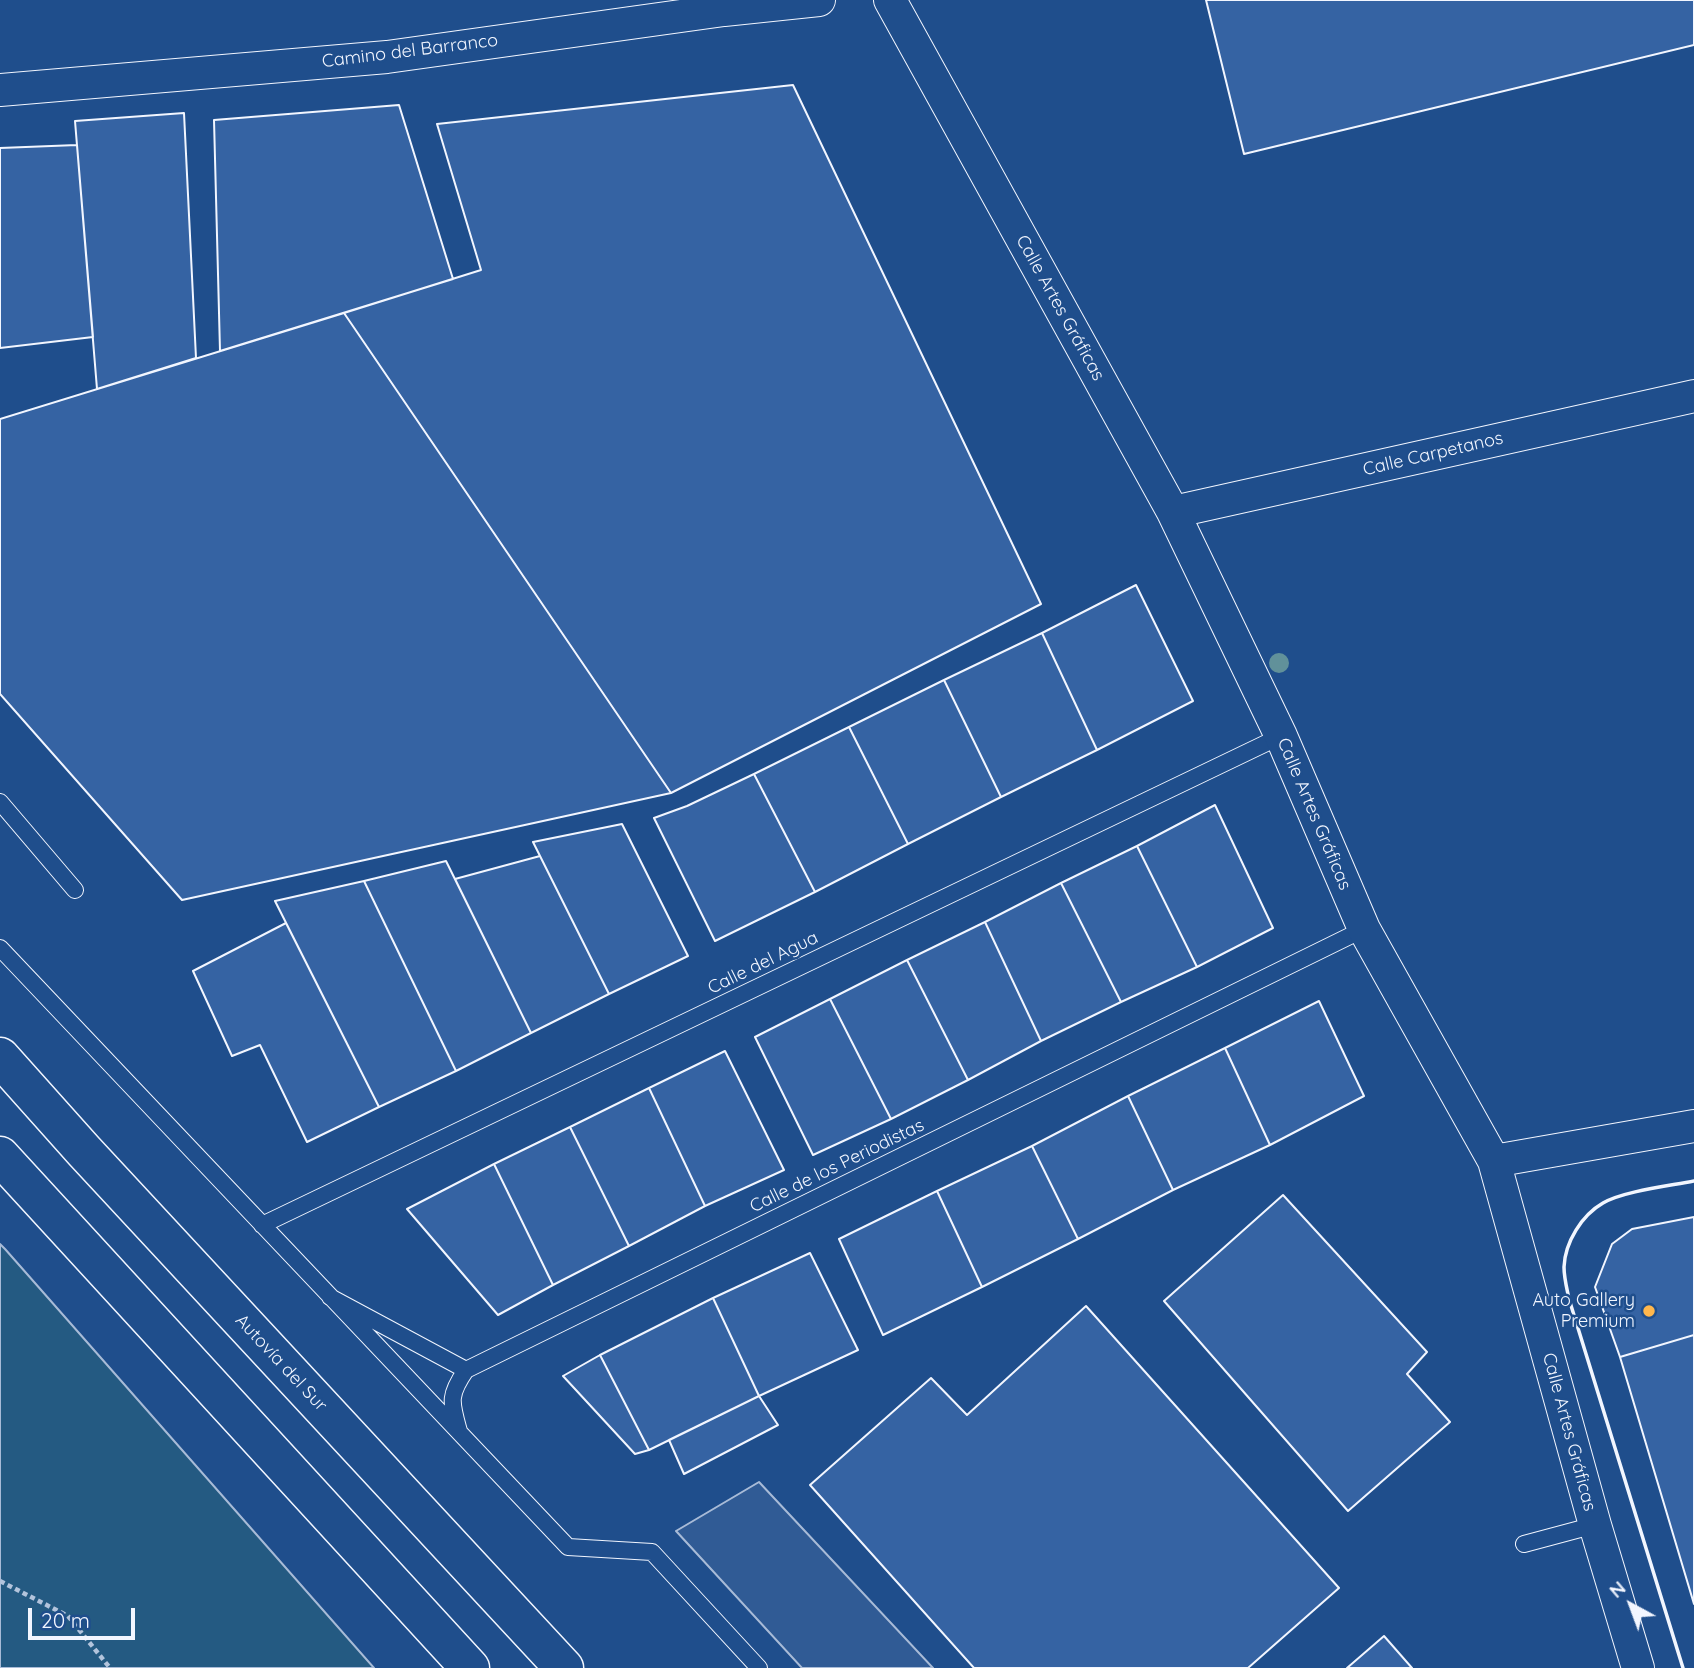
<!DOCTYPE html>
<html>
<head>
<meta charset="utf-8">
<style>
	body { margin:0 }
	#map { position:relative; width:1694px; height:1668px; overflow:hidden; background:#1f4e8c; font-family:Quicksand,sans-serif }
	canvas { display:block }
	.north { position:absolute; left:1596px; top:1570px; width:70px; height:70px; -webkit-text-stroke:5px #1f4e8c; paint-order:stroke; rotate:319deg; font-size:19px; font-weight:700; line-height:28px; text-align:center; color:#f2f6ff }
	.north::after { content:''; display:block; margin:auto; width:24px; height:32px; background:#f2f6ff; clip-path:polygon(50% 0,100% 100%,50% 72%,0 100%) }
	.scale { position:absolute; left:28px; top:1608px; width:107px; height:32px; box-sizing:border-box; border:4px solid #f2f6ff; border-top:0; padding-left:9px; font-size:21px; line-height:24px; white-space:nowrap; color:#f2f6ff; -webkit-text-stroke:5px #1f4e8c; paint-order:stroke }
</style>
</head>
<body>
<div id="map">
<canvas width="1694" height="1668"></canvas>
<div class="north">N</div>
<div class="scale">20 m</div>
</div>
<script>
const c = document.querySelector('canvas').getContext('2d');
c.lineJoin = 'round';
function fill(path, color) { c.fillStyle = color; c.fill(path, 'evenodd'); }
function strokePath(path, color, width, dash) { c.strokeStyle = color; c.lineWidth = width; c.lineCap = dash ? 'butt' : 'round'; c.setLineDash(dash || []); c.stroke(path); }
function label(font, color, halo, rows, align = 'center') {
  c.font = font + ' Quicksand,sans-serif'; c.lineWidth = 5; c.setLineDash([]); c.textBaseline = 'middle'; c.strokeStyle = halo; c.fillStyle = color; for (const [text, x, y, turn = 0] of rows) {
    c.save(); c.translate(x, y); c.rotate((+turn || 0) * Math.PI / 180); c.textAlign = isNaN(turn) ? turn : align; if (halo) c.strokeText(text, 0, 0); c.fillText(text, 0, 0); c.restore();
  }
}
const green = new Path2D(`
	M0,1244L5,1249L374,1668H0Z`);
fill(green, '#245a82');
strokePath(green, '#a8bbd7', 2);
const parking = new Path2D(`
	M759,1482L933,1668H802L676,1531Z`);
fill(parking, '#305b95');
strokePath(parking, '#a8bbd7', 2);
const building = new Path2D(`
	M1206,0H1694V45L1244,154Z
	M793,85L1041,604L671,793L344,313L481,270L437,124Z
	M399,105L453,279L220,351L214,120Z
	M184,113L196,358L97,389L75,121Z
	M77,145L93,337L0,348V148Z
	M344,313L671,793L182,900L0,694V419Z
	M1136,585L1193,701L1097,750L1042,633Z
	M1042,633L1097,750L1001,797L944,680Z
	M944,680L1001,797L908,844L849,727Z
	M849,727L908,844L815,892L754,774Z
	M754,774L815,892L715,941L654,818L687,806Z
	M1215,805L1273,928L1197,967L1137,846Z
	M622,824L688,956L609,994L533,842Z
	M1137,846L1197,967L1121,1002L1061,883Z
	M540,856L609,994L531,1033L455,879Z
	M446,861L531,1033L456,1071L364,881Z
	M364,881L456,1071L379,1107L275,901Z
	M1061,883L1121,1002L1041,1041L985,922Z
	M985,922L1041,1041L968,1080L907,960Z
	M286,923L379,1107L307,1142L260,1045L232,1056L193,971Z
	M907,960L968,1080L891,1119L830,999Z
	M830,999L891,1119L813,1155L755,1037Z
	M1319,1001L1364,1096L1270,1145L1225,1048Z
	M1225,1048L1270,1145L1173,1190L1128,1096Z
	M725,1051L784,1170L705,1206L649,1088Z
	M649,1088L705,1206L629,1246L570,1127Z
	M1128,1096L1173,1190L1078,1239L1032,1146Z
	M570,1127L629,1246L553,1285L494,1164Z
	M1032,1146L1078,1239L982,1287L937,1191Z
	M494,1164L553,1285L498,1315L407,1209Z
	M937,1191L982,1287L883,1335L839,1239Z
	M1283,1195L1427,1352L1407,1374L1450,1422L1348,1511L1164,1301Z
	M1694,1217V1335L1620,1357L1595,1287L1612,1244L1632,1229Z
	M810,1253L858,1350L759,1396L713,1298Z
	M713,1298L759,1396L649,1450L600,1355Z
	M1086,1306L1339,1588L1248,1668H974L810,1485L931,1378L967,1415Z
	M1694,1335V1604L1620,1357Z
	M600,1355L649,1450L635,1454L563,1376Z
	M759,1396L778,1425L684,1474L669,1440Z
	M1384,1636L1412,1668H1347Z`);
fill(building, '#3563a3');
strokePath(building, '#f2f6ff', 2);
const lane = new Path2D(`
	M0,802L75,890
	M0,948L568,1547L652,1552L759,1668
	M262,1225L1281,736
	M330,1297L466,1370L1364,929
	M459,1431C451,1402 448,1396 466,1370
	M1524,1544L1595,1525`);
const street = new Path2D(`
	M890,0L1173,512L1281,736L1364,929L1494,1161L1595,1525L1638,1668
	M0,90L387,57L724,10L819,0
	M1173,512L1694,396
	M1494,1161L1694,1126`);
const highway = new Path2D(`
	M0,1057L84,1151L564,1668
	M0,1156L470,1668`);
strokePath(lane, '#f2f6ff', 18);
strokePath(street, '#f2f6ff', 34);
strokePath(highway, '#f2f6ff', 41);
strokePath(new Path2D(`
	M0,1581L68,1616L110,1668`), '#b3c4dc', 4.5, [5, 3.5]);
strokePath(lane, '#1f4e8c', 16);
strokePath(street, '#1f4e8c', 32);
strokePath(highway, '#1f4e8c', 38);
strokePath(new Path2D(`
	M1683,1668L1569,1299C1567,1289 1564,1278 1564,1267C1565,1242 1582,1215 1603,1203C1624,1191 1669,1186 1694,1181`), '#f2f6ff', 3.5);
c.fillStyle = '#61919a';
for (const [x, y] of [
	[1279,663]
]) { c.beginPath(); c.arc(x, y, 10, 0, 2 * Math.PI); c.fill(); }
for (const [x, y, r, color] of [
	[1649,1311,7,"#ffb74d"]
]) { const dot = new Path2D(); dot.arc(x, y, r, 0, 2 * Math.PI); c.fillStyle = color; c.fill(dot); strokePath(dot, '#1f4e8c', 2.5); }
label('18px', '#f2f6ff', '#1f4e8c', [
	["Camino del Barranco",410,51,-7],
	["Calle Artes Gráficas",1060,308,61],
	["Calle Carpetanos",1433,454,-13],
	["Calle Artes Gráficas",1314,814,67],
	["Calle del Agua",763,963,-26],
	["Calle de los Periodistas",837,1166,-26],
	["Autovía del Sur",281,1363,47],
	["Calle Artes Gráficas",1569,1432,75]
]);
label('18px', '#f2f6ff', '#1f4e8c', [
	["Auto Gallery",1635,1301],
	["Premium",1635,1322]
], 'right');
</script>
</body>
</html>
